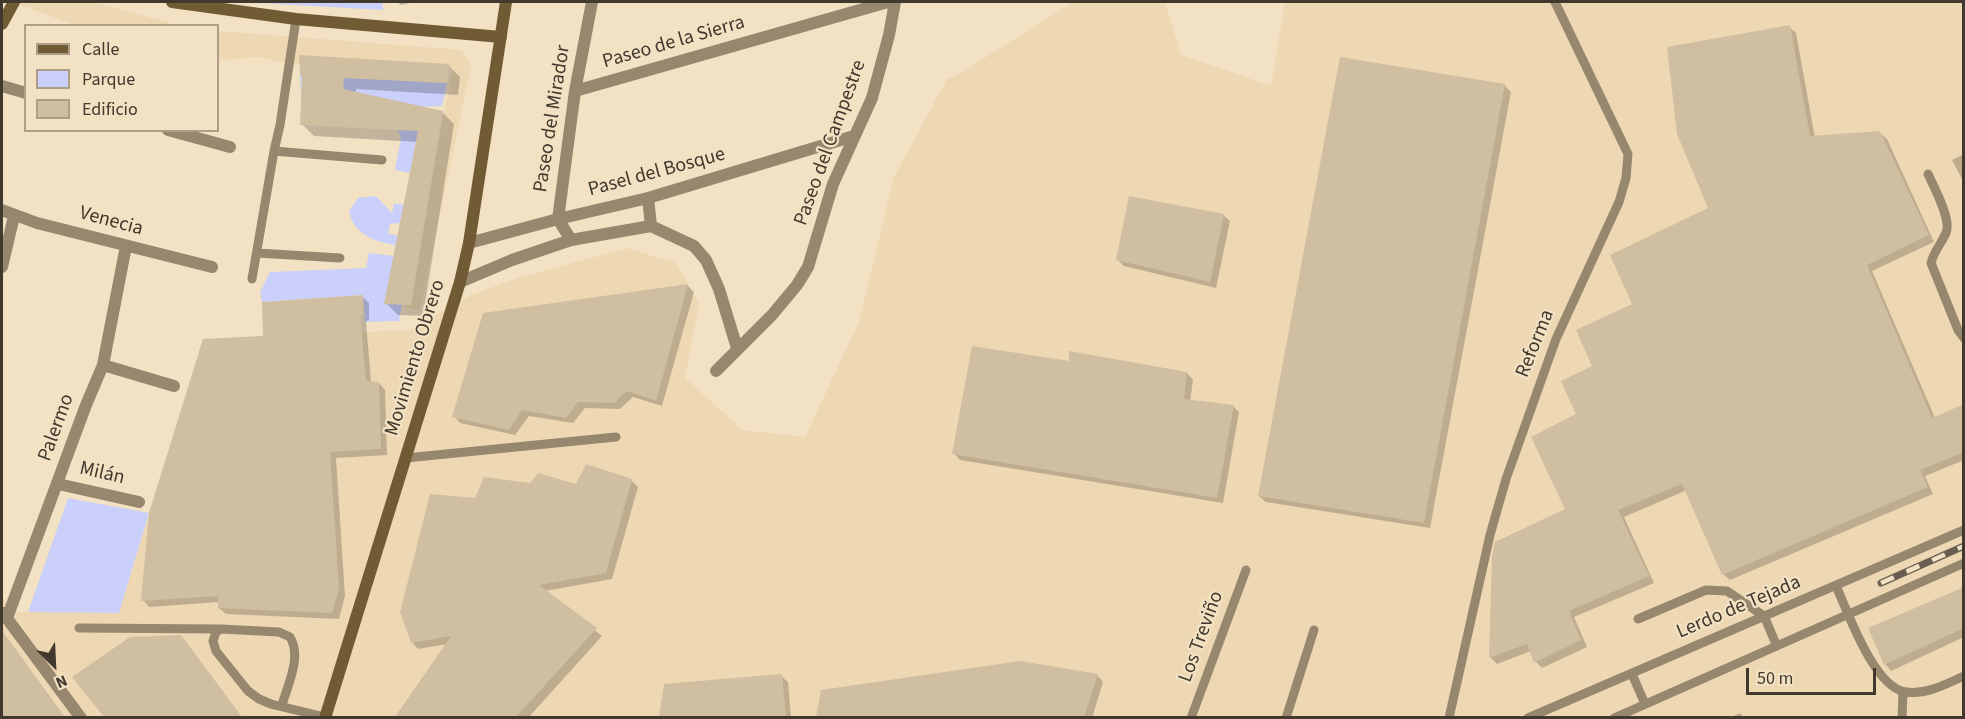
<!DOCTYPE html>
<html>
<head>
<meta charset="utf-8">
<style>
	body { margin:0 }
	#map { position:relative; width:1965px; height:719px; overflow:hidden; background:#f3e1c3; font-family:"Source Sans 3",sans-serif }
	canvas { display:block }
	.frame { position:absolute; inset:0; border:3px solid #41392e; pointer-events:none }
	.legend { position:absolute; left:24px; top:24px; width:195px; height:108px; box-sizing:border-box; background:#f3e1c3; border:2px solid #ac9e87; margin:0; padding:8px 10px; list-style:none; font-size:18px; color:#41392e }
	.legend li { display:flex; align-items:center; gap:12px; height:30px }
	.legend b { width:30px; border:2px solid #ac9e87 }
	.north { position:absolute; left:24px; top:635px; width:60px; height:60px; -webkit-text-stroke:4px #f3e1c3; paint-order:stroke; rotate:156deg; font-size:16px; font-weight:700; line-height:24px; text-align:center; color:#41392e }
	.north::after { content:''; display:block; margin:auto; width:21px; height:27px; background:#41392e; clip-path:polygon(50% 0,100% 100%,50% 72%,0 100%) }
	.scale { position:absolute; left:1746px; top:668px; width:130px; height:27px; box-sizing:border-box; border:3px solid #41392e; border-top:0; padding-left:8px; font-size:18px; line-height:21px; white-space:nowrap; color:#41392e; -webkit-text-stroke:4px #f3e1c3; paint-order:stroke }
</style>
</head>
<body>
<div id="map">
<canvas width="1965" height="719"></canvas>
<div class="frame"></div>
<ul class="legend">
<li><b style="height:8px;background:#715b35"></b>Calle</li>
<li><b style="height:16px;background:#cad0fa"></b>Parque</li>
<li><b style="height:16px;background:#d0bea1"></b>Edificio</li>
</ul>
<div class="north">N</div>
<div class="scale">50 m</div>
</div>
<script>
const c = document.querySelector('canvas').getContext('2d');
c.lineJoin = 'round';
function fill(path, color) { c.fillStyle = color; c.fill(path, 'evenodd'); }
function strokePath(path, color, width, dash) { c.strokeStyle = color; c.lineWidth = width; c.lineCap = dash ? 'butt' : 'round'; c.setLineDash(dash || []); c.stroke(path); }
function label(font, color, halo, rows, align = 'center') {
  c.font = font + ' "Source Sans 3",sans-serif'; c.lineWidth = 4.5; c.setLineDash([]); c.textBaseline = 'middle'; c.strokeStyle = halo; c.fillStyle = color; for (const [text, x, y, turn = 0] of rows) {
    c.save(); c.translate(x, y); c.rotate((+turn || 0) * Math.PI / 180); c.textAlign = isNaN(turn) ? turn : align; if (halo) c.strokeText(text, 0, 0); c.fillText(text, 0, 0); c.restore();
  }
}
fill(new Path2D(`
	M11,2H95L177,25H76Z
	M1073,2H1165L1181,55L1271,86L1285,2H1963V717H2V598L18,612H119L203,339L409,330L463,299L484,290L522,277L627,248L676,263L699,303L685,378L743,430L805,437L859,322L894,177L947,79L961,73Z
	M218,31L462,50L471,66L420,310L406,308L453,68L307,63L294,65L259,57L218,60Z`), '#eed7b3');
fill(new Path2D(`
	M238,2H382L383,10L242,2Z
	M300,75L447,83L442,106L423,107L410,173L395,170L401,138L398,130L301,94Z
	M376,196L392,213L394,203L404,205L400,223L390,224L388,233L398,236L396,245C375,242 353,234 349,211L358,198Z
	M369,253L394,256L402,304L399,321L365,322L363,295L262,302L260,292L270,272L366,268Z
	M68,498L149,513L119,613L28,612Z`), '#cad0fa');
fill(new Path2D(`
	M397,2H415L401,5Z
	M1789,27L1796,33L1815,138L1880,133L1887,139L1934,242L1872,271L1935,418L1964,406V460L1925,476L1933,494L1730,580L1723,574L1687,490L1624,517L1654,583L1574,617L1587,647L1542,668L1536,662L1531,651L1497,664L1491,658L1494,557L1567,509L1578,415L1594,367L1634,305L1710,209Z
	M448,65L460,77L458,95L356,89V93L442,112L454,124L423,316L398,315L386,303L418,142L314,136L302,124L304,77L301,75Z
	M1504,85L1511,92L1430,528L1266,502L1259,496Z
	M1964,154V183L1952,160Z
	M1223,215L1230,221L1216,288L1124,266L1118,260Z
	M688,286L694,292L662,406L633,397L620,409L585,408L573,423L529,416L515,435L460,423L454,416L484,315Z
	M362,296L369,303V320L366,321L371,382L379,383L385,390L387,455L336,458L345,596L339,619L226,614L219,608V602L149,607L143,600L265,338Z
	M1070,363L1187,373L1193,380L1190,402L1233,406L1239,412L1223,503L960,460L954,453Z
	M631,480L638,487L612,579L545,591L602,636L528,718H396L447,644L418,649L412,642L476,500L530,485L577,486Z
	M1964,589V637L1891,671L1885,664Z
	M2,631L65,718H2Z
	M187,644L242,718H106L75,677Z
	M1097,675L1103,682L1092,718H818L823,692Z
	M781,676L788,682L791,718H660L665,686Z
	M1740,713L1744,718H1729Z`), '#0003');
fill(new Path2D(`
	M1790,25L1810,136L1880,131L1929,235L1867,265L1932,418L1964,404V452L1920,470L1928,487L1722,575L1682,484L1618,510L1649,576L1569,611L1581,640L1534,663L1527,644L1489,658L1492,556L1495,542L1565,509L1531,437L1576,414L1561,381L1592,366L1576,330L1632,304L1610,255L1708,208L1677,134L1667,47Z
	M299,55L449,64L447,83L344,78L343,89L443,111L411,305L384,304L418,131L300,125L302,75H300Z
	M1340,57L1505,84L1424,523L1258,496Z
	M1129,196L1224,214L1210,282L1116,260Z
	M688,284L656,401L627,391L614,403L578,402L566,418L522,410L509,430L452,417L483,313Z
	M363,295V314L360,315L366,381L379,382L381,449L330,452L339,589L332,613L218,608V596L141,601L149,513L203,339L263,336L262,302Z
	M972,346L1069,361V351L1187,372L1184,399L1234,405L1217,498L952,454Z
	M586,464L632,479L606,573L539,585L597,628L516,717H395L451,636L411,643L400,612L430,494L475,498L484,477L530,483L538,473L576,484Z
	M1964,587V628L1884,665L1868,628Z
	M2,631L65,717H2Z
	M181,635L242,717H104L72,677L130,637Z
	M1020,661L1098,674L1084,717H816L821,690Z
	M782,674L786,717H659L664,684Z`), '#d0bea1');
strokePath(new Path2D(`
	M296,19L280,125L274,151L382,160
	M1928,174C1934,187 1952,220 1946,233C1941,244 1934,251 1931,263L1958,330L1964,338
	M257,253L340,258
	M252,279L274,151
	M406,458L616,437
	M1836,586C1848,612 1874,688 1906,692C1926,695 1946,684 1964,676
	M1638,619L1706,590L1727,591L1764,616L1776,644
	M79,628L221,629
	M1632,674L1645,704
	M282,705C288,684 302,657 290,637L279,632L221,629L216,632L213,641L216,651L248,691L259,699L271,704L325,717
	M1191,718L1246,570
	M1286,718L1314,630
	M1449,718L1490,535L1506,479L1556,339L1619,202L1626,178L1628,154L1555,2
	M1528,718L1964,530
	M1614,718L1964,563
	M1902,718L1903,692`), '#96876e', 9);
strokePath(new Path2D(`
	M2,86L26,93
	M575,91L888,2
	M168,130L230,147
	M648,198L651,226
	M2,210L37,223L212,267
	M571,240L558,219L575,91L592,2
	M469,243L558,219L648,198L854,136
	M2,267L14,216
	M460,282L512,260L571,240L651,226L694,246L706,260L719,289L737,348
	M103,365L174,386
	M716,371L772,315L797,285L808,267L833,184L872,98L889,35L895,2
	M58,484L139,502
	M3,613L81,718
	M7,618L86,405L103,365L126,246`), '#96876e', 12);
strokePath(new Path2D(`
	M172,2L296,19L501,37
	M2,24L14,2
	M325,718L460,282L469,243L506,2`), '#715b35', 12);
const rail = new Path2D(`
	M1881,583L1964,546`);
strokePath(rail, '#685e4f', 7);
strokePath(rail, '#f3e1c3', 4.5, [14]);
label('20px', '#41392e', '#f3e1c3', [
	["Paseo de la Sierra",674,43,-16],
	["Paseo del Mirador",553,119,-81],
	["Paseo del Campestre",831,143,-70],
	["Pasel del Bosque",657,173,-15],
	["Venecia",111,222,15],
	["Reforma",1536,344,-68],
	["Movimiento Obrero",416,358,-73],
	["Palermo",57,428,-70],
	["Milán",102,474,13],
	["Lerdo de Tejada",1739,608,-23],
	["Los Treviño",1202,637,-70]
]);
</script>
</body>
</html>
